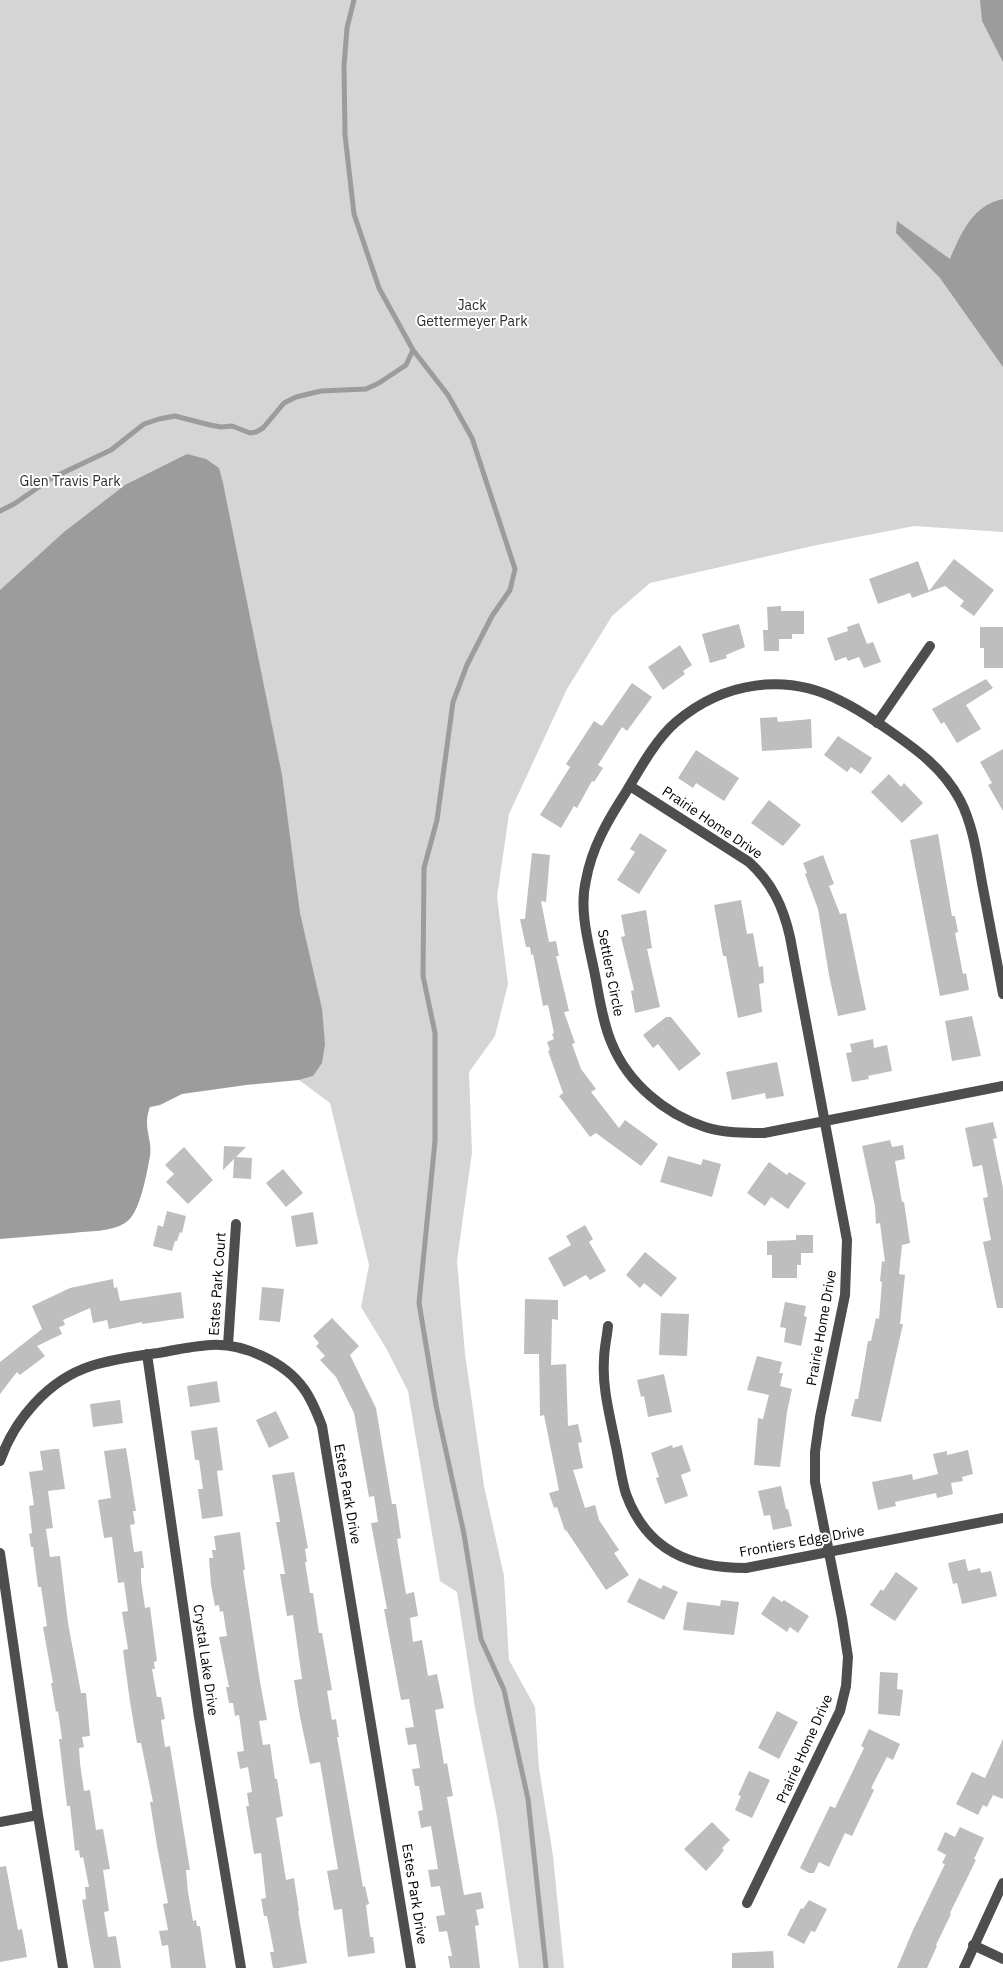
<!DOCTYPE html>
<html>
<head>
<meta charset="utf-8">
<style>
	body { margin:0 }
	canvas { display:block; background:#fff }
</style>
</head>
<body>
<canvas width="1003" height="1968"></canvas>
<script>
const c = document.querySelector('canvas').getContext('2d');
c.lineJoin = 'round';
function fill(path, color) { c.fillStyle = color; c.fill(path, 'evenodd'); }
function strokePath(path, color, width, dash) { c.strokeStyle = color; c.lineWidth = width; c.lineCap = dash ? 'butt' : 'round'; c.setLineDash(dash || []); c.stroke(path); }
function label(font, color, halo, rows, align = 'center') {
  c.font = font + ' "IBM Plex Sans",sans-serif'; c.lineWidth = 4; c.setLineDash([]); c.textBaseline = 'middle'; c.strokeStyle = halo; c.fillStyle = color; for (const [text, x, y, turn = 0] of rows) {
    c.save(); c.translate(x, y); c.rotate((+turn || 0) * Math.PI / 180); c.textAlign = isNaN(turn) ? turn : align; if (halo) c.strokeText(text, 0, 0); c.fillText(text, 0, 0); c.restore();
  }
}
fill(new Path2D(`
	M0,0H1003V532L914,526L817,545L650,583L612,616L567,689L509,814L497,897L508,984L495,1036L469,1072L472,1152L457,1261L465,1354L484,1486L504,1576L509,1660L535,1707L539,1768L553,1856L564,1968H519L497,1817L475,1708L457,1592L440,1581L408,1391L386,1348L361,1307L369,1265L330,1103L299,1080L313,1076L0,616Z`), '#d5d5d5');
fill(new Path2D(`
	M980,0H1003V62L982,21Z
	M1003,199V367L940,278L896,233L897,221L950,259C961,233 973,205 1003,199Z
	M187,454L206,459L219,468L223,483L282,775L300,913L322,1009L325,1044L322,1063L313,1076L299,1080L246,1085L182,1094L160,1105L150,1107C142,1128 153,1139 150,1156C147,1172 140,1215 125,1223C111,1232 89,1231 73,1233C48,1235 24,1237 0,1239V590L64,532L125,485Z`), '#9c9c9c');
strokePath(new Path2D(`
	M354,0L347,28L344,66L345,135L354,214L379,288L413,350L448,395L472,438L515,569L510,590L492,616L467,665L453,702L437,820L424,868L423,976L435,1033V1141L419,1303L436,1405L464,1534L481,1639L504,1690L528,1799L546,1968
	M0,511L14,504L52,478L111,450L144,424L159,419L175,416L210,425L221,427L232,426L250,433L256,432L263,428L284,403L296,397L321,391L366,389L379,383L406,365L413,350`), '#9c9c9c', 5);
fill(new Path2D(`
	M954,559L994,590L974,616L960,606L964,601L945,586L912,598L910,593L878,604L869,579L918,561L929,591Z
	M781,606V611H804V634H792V639H779V651H764L763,630H768L767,607Z
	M859,623L867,644L873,642L881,662L864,668L859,657L848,661L846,657L835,661L827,638L848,631L847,627Z
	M739,624L745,647L726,655L727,658L710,663L702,634Z
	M980,627H1003V668H984V648H980Z
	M680,645L692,665L683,671L685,674L663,690L648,667Z
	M986,679L993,688L966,705L981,729L957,743L944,722L941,724L932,709Z
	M632,683L652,697L627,731L622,727L598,765L603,768L594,782L592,781L577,808L574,806L561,828L540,815L570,767L566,764L594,721L602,726Z
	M777,717L778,722L811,719L812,748L762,751L760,718Z
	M838,736L872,758L861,774L851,767L847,772L824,755Z
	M1003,749V811L988,785L992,783L980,762Z
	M696,750L739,778L724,801L696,783L693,788L678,778Z
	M889,774L901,787L904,783L923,803L902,823L871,792Z
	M769,800L801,825L783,846L751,823Z
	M640,833L667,850L639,894L617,880L635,852L630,849Z
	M938,834L952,916H955L958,932L955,933L963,974L966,973L969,990L940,996L910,840Z
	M532,853L550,855L546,902L541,901L549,942L556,941L559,956H556L569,1011L564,1012L575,1043L572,1044L581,1069L596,1089L591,1092L619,1128L625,1120L658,1144L641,1166L596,1133L590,1137L559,1096L563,1093L548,1051L550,1050L547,1042L554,1039L552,1034L554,1033L548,1005L543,1006L533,954L531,955L530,947H526L520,919H525Z
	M823,855L834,884L829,886L840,914L846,913L866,1010L838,1016L829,975L818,909L805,874L807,873L803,863Z
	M741,900L747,934L753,933L759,967L763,966L764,983L759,984L762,1012L738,1018L726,956H723L714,905Z
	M646,910L652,948L647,949L660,1007L635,1013L631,991L634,990L621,937L625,936L621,915Z
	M972,1016L981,1056L952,1061L945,1021Z
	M666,1017H671L701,1054L679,1071L658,1044L653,1048L643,1035Z
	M873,1039L874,1048L887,1045L892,1071L868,1076L869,1079L852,1082L846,1053L852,1052L850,1044Z
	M777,1062L784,1096L766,1099L765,1093L732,1100L726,1072Z
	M993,1122L997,1138L993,1139L1003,1188V1308H997L983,1242L991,1240L983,1198L988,1197L982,1165L973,1167L965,1128Z
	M890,1140L892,1147L903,1145L905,1159L895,1161L902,1202H904L910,1243L902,1245L899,1274L905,1275L900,1324H903L881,1422L851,1416L855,1399H858L868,1341H871L876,1318L879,1319L882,1282L880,1281L882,1261L885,1262L880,1223L876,1224L875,1206L862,1146Z
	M224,1146L246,1147L236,1157L252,1158L251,1179L233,1178L234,1159L223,1170Z
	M184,1147L213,1180L188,1204L166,1182L174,1174L165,1165Z
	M668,1156L701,1165L703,1159L721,1164L712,1197L660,1182Z
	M769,1162L787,1175L789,1172L806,1183L788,1209L771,1197L765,1206L747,1193Z
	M283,1169L303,1193L286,1207L266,1183Z
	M167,1211L186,1216L182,1233L180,1232L177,1241H175L172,1251L153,1246L158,1225L163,1227Z
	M313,1212L318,1244L296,1247L291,1216Z
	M585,1225L593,1239L589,1242L606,1271L590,1280L586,1275L564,1287L548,1258L571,1245L566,1236Z
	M796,1235H813V1253H801V1265H797V1278H772V1255H767V1241L796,1240Z
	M645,1252L677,1278L661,1297L644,1283L640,1288L626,1275Z
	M113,1279L114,1288L117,1287L120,1301L181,1292L184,1318L142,1324V1322L109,1329L107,1320L93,1323L90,1308L63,1320L65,1325L59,1327L62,1334L37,1346L45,1356L20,1375L17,1372L0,1394V1362L42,1329L32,1306L70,1288Z
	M262,1287L284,1289L280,1322L259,1320Z
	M525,1299L558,1300V1320L552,1319L551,1365L566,1364L568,1426L578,1424L582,1442L578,1443L583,1468L573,1470L585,1508L595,1505L599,1520L619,1550L614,1553L629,1575L606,1590L566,1530L565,1531L557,1507L554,1508L549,1493L559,1490L544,1415L540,1416L539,1354H524Z
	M785,1302L806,1306L804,1316L807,1317L801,1346L784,1342L786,1328L780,1327Z
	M661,1313L689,1314L687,1356L659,1355Z
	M332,1318L359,1346L350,1355L376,1408L392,1504H396L401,1538L397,1539L406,1594L414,1592L418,1616L410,1618L413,1642L422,1640L428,1676L437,1674L444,1708L435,1710L444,1764L447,1763L453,1796L447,1797L464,1895L481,1892L484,1908L476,1910L479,1925L475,1926L480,1968H450L448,1956H452L447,1931L439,1932L436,1916L445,1915L440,1886L431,1887L428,1870L438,1869L431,1826L421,1828L418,1811L423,1810L419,1786H415L412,1769L420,1768L416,1744L408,1745L405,1728L414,1727L409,1699L401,1700L384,1609H387L371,1523L378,1522L374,1496L369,1497L354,1413L336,1377L320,1360L325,1356L316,1346L319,1343L313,1336Z
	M757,1356L782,1362L779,1373H783L780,1386L792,1389L787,1412L780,1467L754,1465L758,1418L763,1419L769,1395L747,1390Z
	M664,1374L672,1412L648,1417L644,1396L641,1397L637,1380Z
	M217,1381L220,1402L190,1407L187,1386Z
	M120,1400L123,1423L93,1427L90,1404Z
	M276,1411L289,1438L269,1448L256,1420Z
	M217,1427L223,1470L217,1471L223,1516L202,1519L198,1489H203L199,1460H195L191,1431Z
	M672,1445L673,1448L682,1445L691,1471L681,1475L688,1496L665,1504L656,1478L659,1477L651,1453Z
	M126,1448L136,1511H133L135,1524L130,1525L134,1552L142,1551L144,1568H141V1580L145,1608L150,1607L157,1661L154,1662L155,1669H152L157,1697H161L165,1719L161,1720L165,1747L170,1746L190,1870H186L188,1892L193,1921L196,1920L197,1926H200L206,1968H171L168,1945L162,1946L159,1931L168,1930L163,1904L168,1903L157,1846L150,1802H153L141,1743H137L130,1702L123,1650L128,1649L122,1612L128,1611L124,1582L118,1583L112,1537L104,1538L98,1500L111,1498L104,1451Z
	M54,1449H59L65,1489L48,1491L53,1528L46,1529L50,1557L60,1556L68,1623L81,1693H86L90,1736L82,1737L84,1747L79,1748L80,1763L84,1791L90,1790L96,1830L103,1829L110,1869L103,1870L109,1911L104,1912L108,1937L116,1936L121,1968H94L82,1900L86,1899L85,1887H89L83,1857L80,1858L79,1850L75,1851L70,1806H67L59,1739H62L58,1711L56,1712L51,1683H53L43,1627L47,1626L41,1587H38L33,1547H31L29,1534L32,1533L29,1506L34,1505L29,1472L43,1470L40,1451Z
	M968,1450L973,1474L962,1477L963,1481L951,1483L953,1494L937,1498L936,1493L895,1502L896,1506L878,1510L872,1482L912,1474L913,1480L938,1474L933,1454L947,1451V1455Z
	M294,1472L308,1548L305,1549L307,1562H305L310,1593H313L319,1633H322L332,1690L327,1691L332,1720L336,1719L339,1737H337L363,1887L365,1886L369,1904L366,1905L370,1937H373L375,1953L348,1957L342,1909L334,1910L327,1871L338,1869L320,1762L310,1764L300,1717L294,1680L302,1679L293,1615L287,1616L280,1574H285L276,1522H280L272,1475Z
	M781,1486L786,1509H788L792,1526L773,1530L770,1515L764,1516L758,1491Z
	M240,1532L245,1570H243L260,1682L267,1720L259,1721L263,1745L270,1744L275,1779H277L283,1816L276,1818L286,1880L294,1878L299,1911H298L307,1963L279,1968H273L270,1952H274L267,1916H264L261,1899L266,1898L261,1853L254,1854L246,1806H249L247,1793L252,1792L248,1767L240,1769L237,1752L244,1751L239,1715L235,1716L233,1703H229L226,1687H229L219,1637L227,1636L223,1611L220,1612L219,1605L215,1606L211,1585L209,1558H213L212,1550H216L214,1536Z
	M965,1559L968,1571L980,1568L981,1573L991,1571L997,1596L962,1604L957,1583L953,1584L948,1563Z
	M896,1572L918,1588L895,1621L870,1605L881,1589L883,1591Z
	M639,1578L661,1589L663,1585L678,1592L664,1620L627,1602Z
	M773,1596L782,1602L784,1600L809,1616L798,1633L790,1627L787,1632L761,1614Z
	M721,1600L739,1602L734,1635L683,1630L687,1602L720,1606Z
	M880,1672L898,1673L897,1689L903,1690L900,1716L878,1714Z
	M777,1711L798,1722L779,1759L758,1748Z
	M869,1729L900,1744L893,1760L887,1757L871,1788L874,1790L852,1836L845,1833L829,1867L819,1862L814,1873H809L800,1868L830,1806L835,1808L864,1748L861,1746Z
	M1003,1739V1799L993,1795L987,1807L983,1805L978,1815L956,1804L972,1772L985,1778Z
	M749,1771L770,1780L752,1818L735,1810L741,1796L738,1795Z
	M712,1822L730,1840L722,1848L724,1850L718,1858L706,1871L684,1849Z
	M960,1827L984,1838L974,1859L976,1860L950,1913L951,1914L936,1945L937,1946L927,1968H897L913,1930L945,1864L942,1863L946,1855L937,1850L945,1832L955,1837Z
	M6,1866L18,1930L22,1929L27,1957L0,1962V1867Z
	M809,1900L827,1909L815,1932L811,1931L804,1944L787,1935L801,1908L803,1909Z
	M773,1951L774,1968H732V1953Z`), '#bebebe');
strokePath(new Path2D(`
	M877,723L930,646
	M630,786L749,862C772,883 783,906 790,937L847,1240L845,1295L820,1417L815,1452V1482L842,1618L848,1657L846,1686L840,1711L747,1903
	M1003,994C996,957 989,920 982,883C977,855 973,825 960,800C943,768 916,749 887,729C872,719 858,709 841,701C786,672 723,682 676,722C656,739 639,770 626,792C608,820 592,847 586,880C579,909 588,941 594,970C599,994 602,1021 612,1044C628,1083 665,1114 705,1127C724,1133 745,1133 764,1133L1003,1086
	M608,1326C607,1337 604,1349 604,1360C602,1387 610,1416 615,1442C619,1459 621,1478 626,1494C647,1551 690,1568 746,1568L1003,1518
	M228,1345L236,1224
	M147,1354L199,1717L241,1968
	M0,1461C14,1420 48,1380 91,1366C113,1359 136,1356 158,1353C175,1350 193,1346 211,1345C243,1343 285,1362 304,1389C312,1400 317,1413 322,1426L411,1968
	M0,1553L38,1815L63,1968
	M0,1822L38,1815
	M973,1945L1003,1959
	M964,1968L1003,1883`), '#4e4e4e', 10);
label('14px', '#2c2c2c', '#fff', [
	["Jack",472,306],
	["Gettermeyer Park",472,322],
	["Glen Travis Park",70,482]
]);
label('14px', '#000', '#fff', [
	["Prairie Home Drive",712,823,34],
	["Settlers Circle",610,973,79],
	["Estes Park Court",218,1284,-86],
	["Prairie Home Drive",822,1328,-80],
	["Estes Park Drive",347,1494,80],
	["Frontiers Edge Drive",802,1542,-10],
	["Crystal Lake Drive",205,1660,82],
	["Prairie Home Drive",805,1749,-66],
	["Estes Park Drive",414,1894,81]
]);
</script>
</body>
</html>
